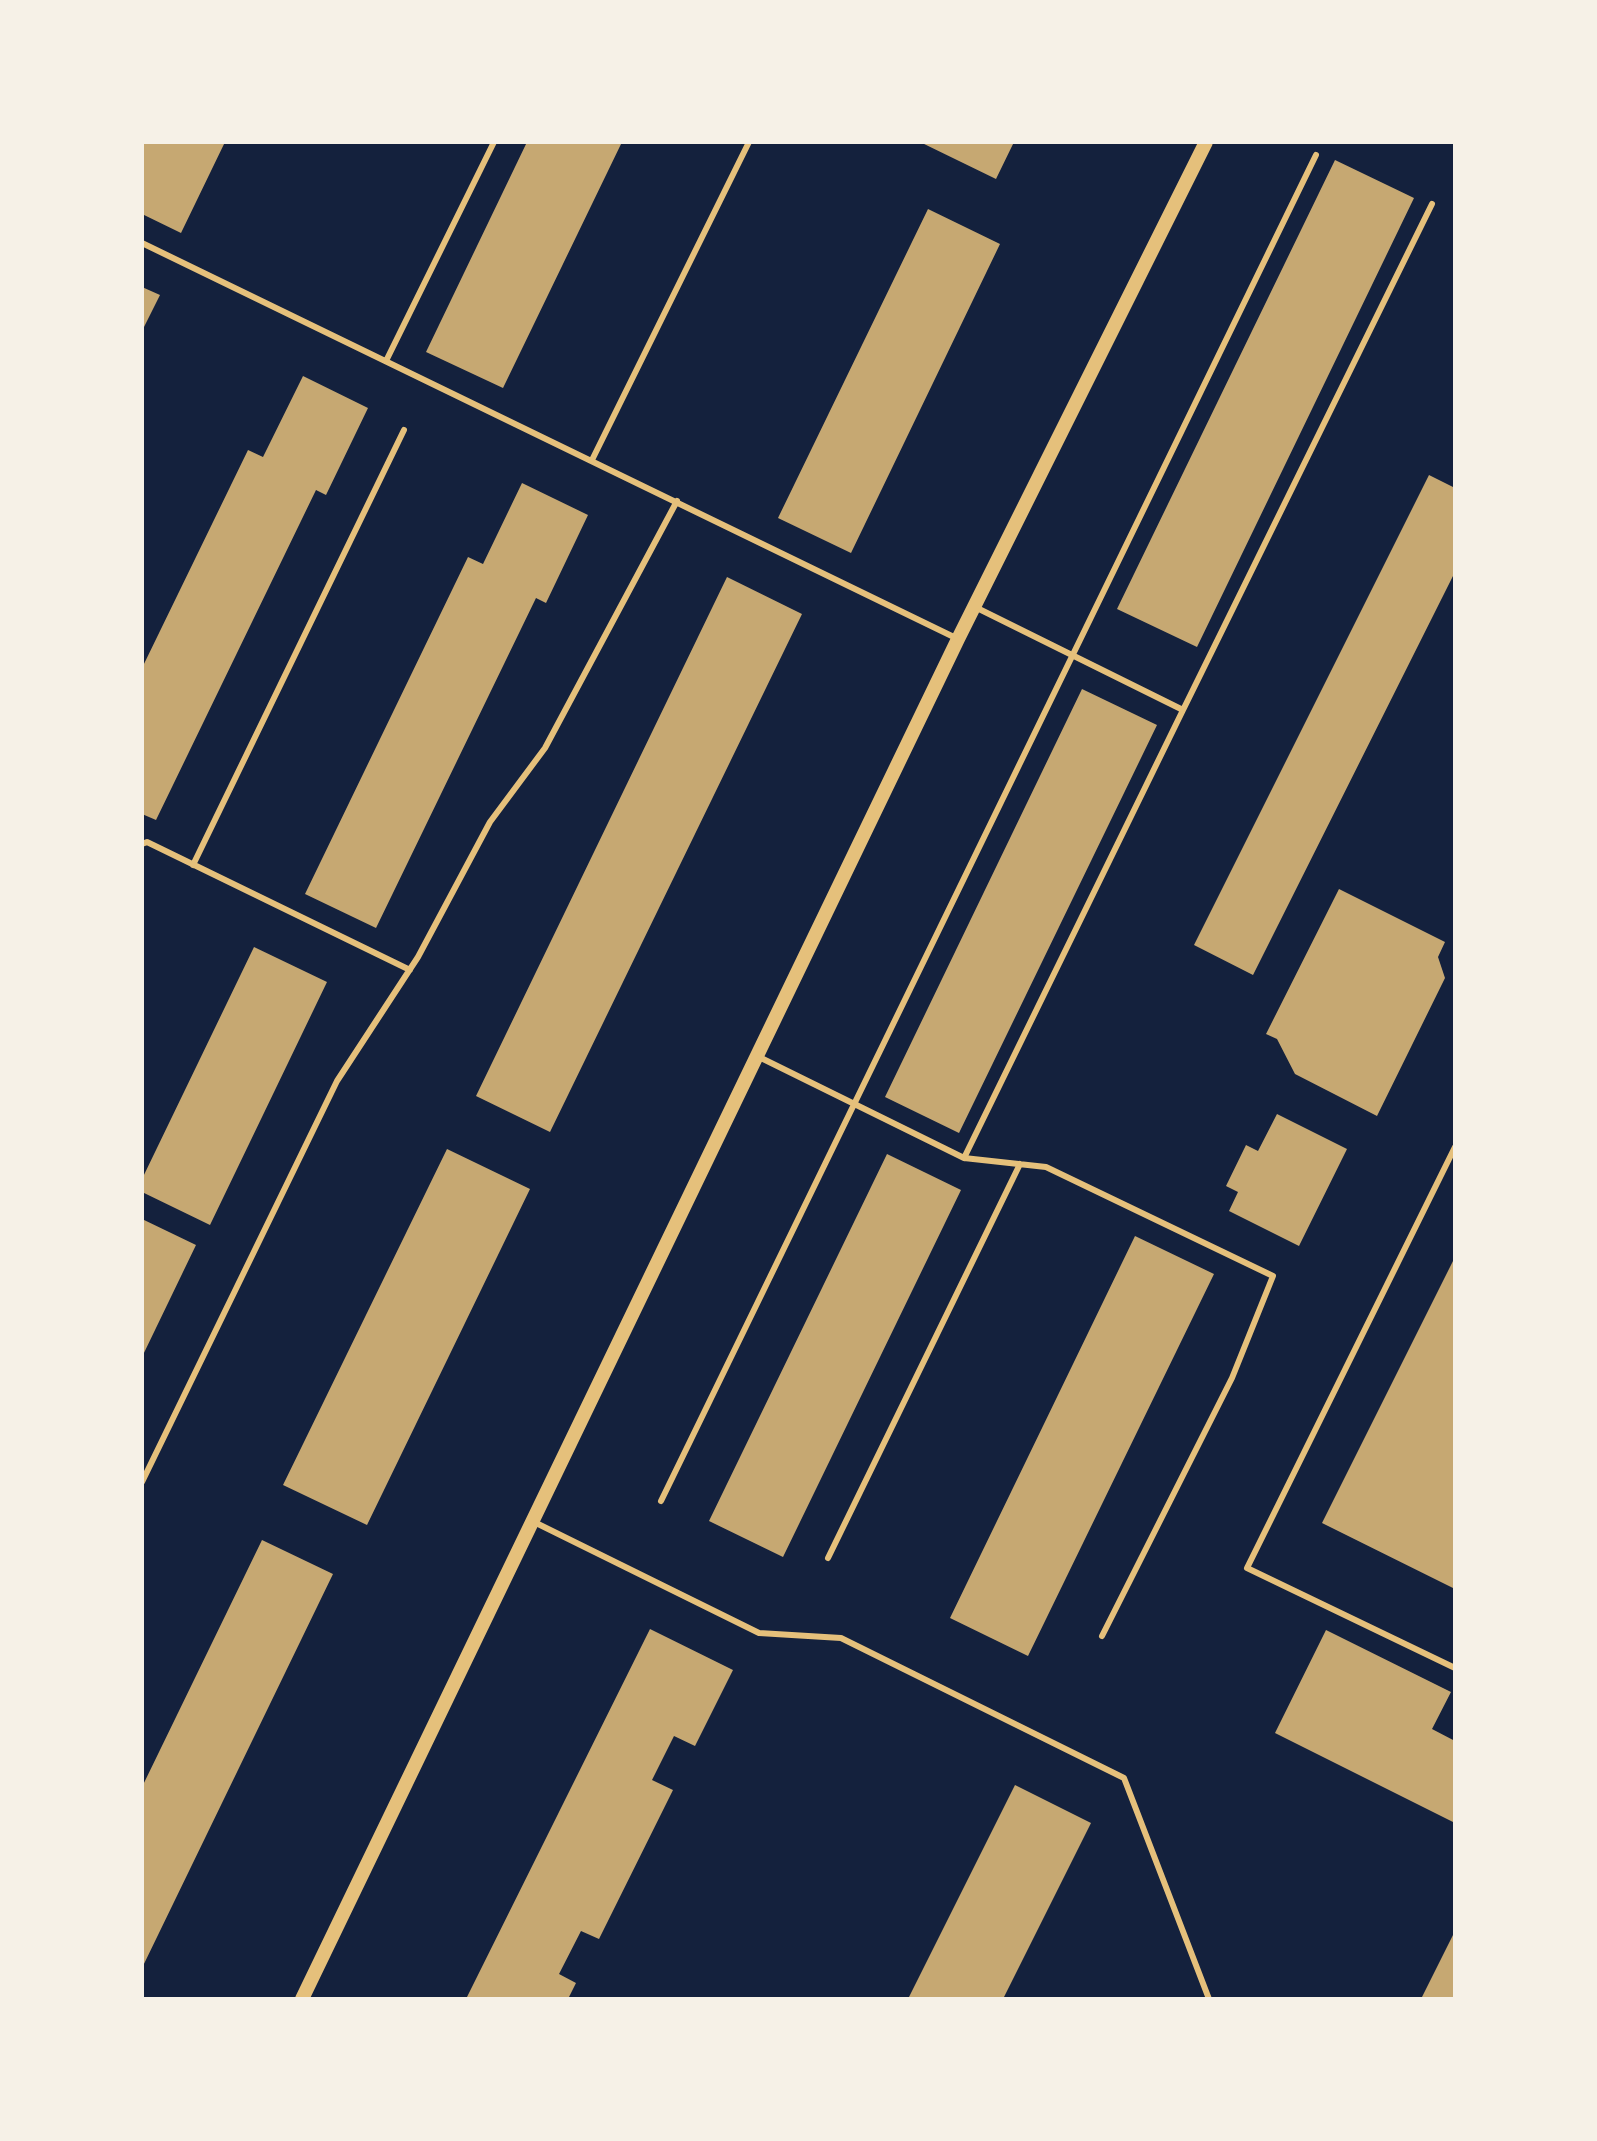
<!DOCTYPE html>
<html>
<head>
<meta charset="utf-8">
<style>
	body { margin:0 }
	#map { position:relative; width:1597px; height:2141px; overflow:hidden; background:#14213d; font-family:Karla,sans-serif }
	canvas { display:block }
	.frame { position:absolute; inset:0; border:144px solid #f6f1e7; pointer-events:none }
</style>
</head>
<body>
<div id="map">
<canvas width="1597" height="2141"></canvas>
<div class="frame"></div>
</div>
<script>
const c = document.querySelector('canvas').getContext('2d');
c.lineJoin = 'round';
function fill(path, color) { c.fillStyle = color; c.fill(path, 'evenodd'); }
function strokePath(path, color, width, dash) { c.strokeStyle = color; c.lineWidth = width; c.lineCap = dash ? 'butt' : 'round'; c.setLineDash(dash || []); c.stroke(path); }
fill(new Path2D(`
	M142,142H225L181,233L142,214Z
	M527,142H622L503,388L426,352Z
	M920,142H1014L996,179Z
	M1335,160L1414,198L1197,647L1117,609Z
	M928,209L1000,244L851,553L778,518Z
	M142,287L160,295L142,331Z
	M303,376L368,408L326,495L316,490L156,820L142,814V668L248,450L263,457Z
	M1429,475L1455,488V572L1253,975L1194,945Z
	M522,483L588,515L546,603L536,598L376,928L305,894L468,557L483,564Z
	M727,577L802,614L550,1132L476,1096Z
	M1082,689L1157,725L959,1133L885,1097Z
	M1339,889L1445,942L1438,957L1445,978L1377,1116L1295,1074L1277,1039L1266,1034Z
	M254,947L327,982L210,1225L142,1192V1179Z
	M1277,1114L1347,1149L1299,1246L1229,1211L1238,1192L1226,1186L1246,1145L1258,1151Z
	M447,1149L530,1189L367,1525L283,1485Z
	M887,1154L961,1190L783,1557L709,1521Z
	M142,1219L196,1245L142,1357Z
	M1135,1236L1214,1274L1028,1656L950,1618Z
	M1455,1257V1589L1322,1523Z
	M262,1540L333,1574L142,1968V1787Z
	M650,1629L733,1670L695,1746L674,1736L652,1780L673,1790L599,1939L581,1931L559,1974L576,1983L568,1999H466Z
	M1326,1630L1451,1692L1432,1729L1455,1741V1823L1275,1733Z
	M1015,1785L1091,1823L1003,1999H908Z
	M1455,1931V1999H1421Z`), '#c6a872');
strokePath(new Path2D(`
	M142,243L958,639
	M386,361L494,142
	M592,460L749,142
	M1183,710L1432,204
	M142,844L147,842L410,970
	M193,865L404,430
	M757,1056L964,1158L1046,1167L1273,1276L1232,1378L1102,1636
	M1455,1147L1247,1568L1455,1668
	M964,1158L1183,710L975,607
	M142,1482L337,1081L418,957L490,822L545,748L677,501
	M661,1501L1316,155
	M532,1521L759,1633L841,1638L1124,1778L1209,1999
	M828,1558L1020,1164`), '#e5c07b', 6);
strokePath(new Path2D(`
	M302,1999L958,639L1206,142`), '#e5c07b', 14);
</script>
</body>
</html>
